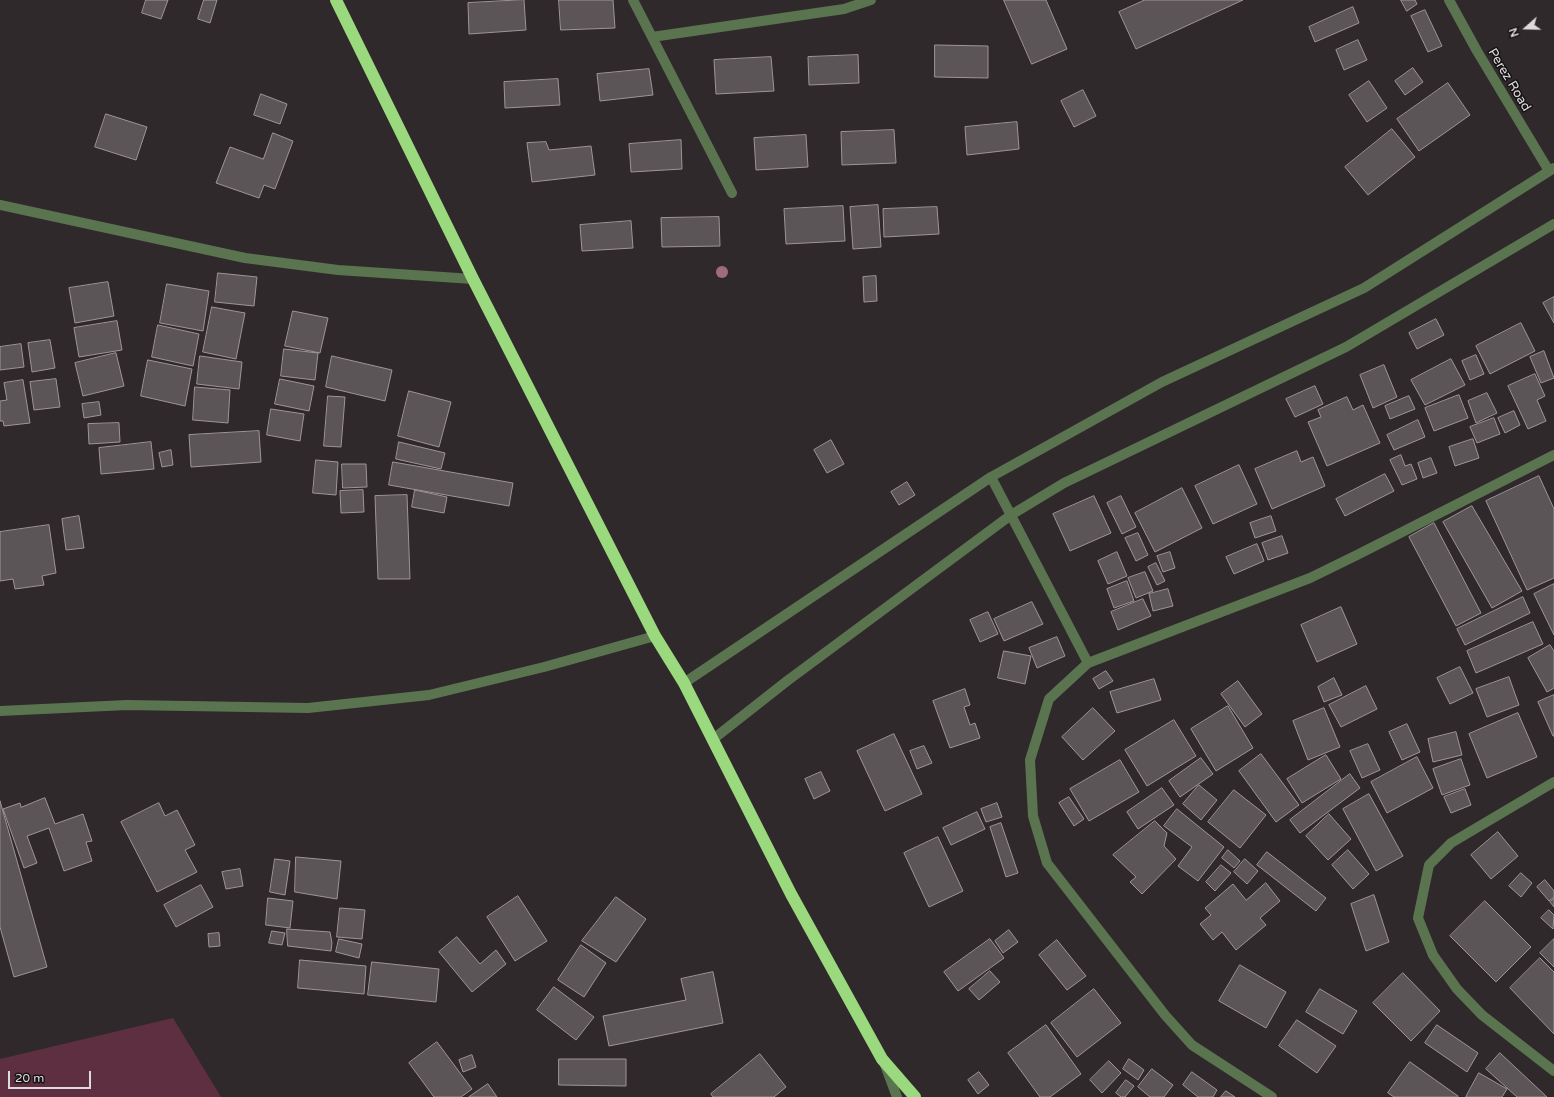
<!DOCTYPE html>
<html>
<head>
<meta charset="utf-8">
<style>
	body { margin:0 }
	#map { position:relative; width:1554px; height:1097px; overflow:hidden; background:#30292b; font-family:"Varela Round",sans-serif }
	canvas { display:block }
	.north { position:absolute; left:1506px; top:8px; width:40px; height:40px; -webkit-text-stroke:3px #161314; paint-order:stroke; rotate:250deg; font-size:11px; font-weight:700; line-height:16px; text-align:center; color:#dfdbdc }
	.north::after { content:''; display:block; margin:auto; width:14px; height:18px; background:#dfdbdc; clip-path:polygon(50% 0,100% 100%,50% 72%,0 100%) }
	.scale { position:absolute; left:8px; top:1071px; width:83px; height:18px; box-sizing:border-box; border:2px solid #dfdbdc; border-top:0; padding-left:5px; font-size:12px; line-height:14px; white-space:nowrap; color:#dfdbdc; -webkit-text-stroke:3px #161314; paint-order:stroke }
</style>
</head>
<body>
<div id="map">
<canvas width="1554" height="1097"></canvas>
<div class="north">N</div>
<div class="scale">20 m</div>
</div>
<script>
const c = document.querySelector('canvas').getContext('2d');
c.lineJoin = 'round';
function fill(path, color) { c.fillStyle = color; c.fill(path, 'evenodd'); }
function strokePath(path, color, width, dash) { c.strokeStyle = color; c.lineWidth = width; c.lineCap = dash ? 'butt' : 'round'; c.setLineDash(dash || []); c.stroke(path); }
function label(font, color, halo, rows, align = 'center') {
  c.font = font + ' "Varela Round",sans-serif'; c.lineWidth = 3; c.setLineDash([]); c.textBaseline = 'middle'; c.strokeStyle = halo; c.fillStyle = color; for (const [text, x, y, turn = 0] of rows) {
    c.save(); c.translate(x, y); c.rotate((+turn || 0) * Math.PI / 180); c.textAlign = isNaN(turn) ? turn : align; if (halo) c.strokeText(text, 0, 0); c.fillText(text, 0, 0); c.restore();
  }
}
fill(new Path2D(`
	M173,1018L221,1097H0V1059Z`), '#5e2f41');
const building = new Path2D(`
	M146,0H168L161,19L142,13Z
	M204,0H217L210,23L198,19Z
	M524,0L526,30L469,34L468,3Z
	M559,0H613L615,28L561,30Z
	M1004,0H1046L1067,49L1032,64Z
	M1145,0H1243L1136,49L1119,12Z
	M1401,0H1415L1417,4L1407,11Z
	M1353,7L1359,23L1315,42L1309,27Z
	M1425,10L1442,46L1428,52L1411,16Z
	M1358,40L1367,60L1344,70L1336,50Z
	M935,45L988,46V78L935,77Z
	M858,55L859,83L809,85L808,57Z
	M771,57L774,91L716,94L714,60Z
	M1413,68L1423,82L1405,95L1395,81Z
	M649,69L653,95L600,101L597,74Z
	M558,79L560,105L505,108L504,82Z
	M1369,81L1387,108L1367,122L1349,95Z
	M1448,83L1470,115L1419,151L1397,119Z
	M1083,90L1096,116L1074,127L1061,101Z
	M261,94L287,104L280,124L254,115Z
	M106,114L147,127L136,160L95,147Z
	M1017,122L1019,149L967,155L965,127Z
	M1392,129L1415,157L1368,195L1345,167Z
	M894,130L896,163L842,165L841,132Z
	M273,133L293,141L275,189L264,185L259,198L216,183L230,147L263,159Z
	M806,135L808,167L756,170L754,138Z
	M681,140L682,169L631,172L629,144Z
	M546,142L549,150L591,146L595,175L532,182L527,143Z
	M878,205L881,247L853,249L850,207Z
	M843,206L845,241L786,244L784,209Z
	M937,207L939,234L884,237L883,209Z
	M719,217L720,246L662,247L661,218Z
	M631,221L633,248L582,251L580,225Z
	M218,273L257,277L254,306L215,302Z
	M876,276L877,301L864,302L863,277Z
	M108,282L114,316L75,323L69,288Z
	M167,284L209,291L203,331L160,323Z
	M1554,297V323L1543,303Z
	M212,307L245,313L236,359L203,352Z
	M293,311L328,318L320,353L285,346Z
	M1436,319L1444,335L1417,349L1409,333Z
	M117,321L122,350L79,357L74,328Z
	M1521,323L1535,351L1490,374L1476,346Z
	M158,325L199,334L193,366L152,357Z
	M50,340L55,368L32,372L28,343Z
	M21,344L24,367L0,370V347Z
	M284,349L318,353L315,380L281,376Z
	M1544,351L1554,378L1541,383L1530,357Z
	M116,353L124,386L83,396L75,363Z
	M1476,355L1484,374L1470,380L1462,361Z
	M200,356L242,362L239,389L197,384Z
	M332,356L392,370L385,401L326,387Z
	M1451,359L1465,385L1425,405L1411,380Z
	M148,360L192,369L185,406L141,396Z
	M1384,365L1397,397L1373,408L1360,375Z
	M1535,374L1545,396L1537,400L1546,421L1528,429L1508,386Z
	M56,379L60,407L34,410L30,382Z
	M280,379L314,386L309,411L275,404Z
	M23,380L30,423L4,426L3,421H0V401L7,400L4,383Z
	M1315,386L1323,404L1295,417L1286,399Z
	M195,387L230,390L228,423L193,420Z
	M409,391L451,402L439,447L398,436Z
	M1487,393L1497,413L1476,423L1468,401Z
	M1459,395L1468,418L1434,431L1425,408Z
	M328,396L345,397L341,447L324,446Z
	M1409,396L1415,409L1390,419L1385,406Z
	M1347,397L1353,410L1363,405L1380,443L1327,466L1308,422L1321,417L1318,410Z
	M99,402L101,415L84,418L82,404Z
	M271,409L304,414L300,441L267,435Z
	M1514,411L1520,425L1505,433L1498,418Z
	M1494,418L1500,434L1477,443L1470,427Z
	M1418,420L1425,437L1394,450L1387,435Z
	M119,423L120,442L89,444L88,424Z
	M259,431L261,462L191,467L189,435Z
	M1473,439L1479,458L1455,466L1449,447Z
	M831,440L844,464L827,473L814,450Z
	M151,442L154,469L101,474L99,448Z
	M399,442L445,453L441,469L396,459Z
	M171,450L173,465L162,467L159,453Z
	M1297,451L1301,462L1313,457L1325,486L1272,509L1255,469Z
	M1401,455L1405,466L1411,464L1417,479L1402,485L1390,460Z
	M1431,458L1437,473L1423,478L1418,463Z
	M316,460L338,462L336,495L313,493Z
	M393,462L513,483L509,506L389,485Z
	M342,464H366L367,487L343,488Z
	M1239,465L1257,504L1213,524L1195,486Z
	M1385,474L1394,491L1345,516L1336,499Z
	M1539,476L1554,509V578L1527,590L1486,501Z
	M907,482L915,495L899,505L891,492Z
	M1182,488L1202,528L1155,552L1135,513Z
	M363,490L364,512L341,513L340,491Z
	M415,490L447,497L444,513L412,507Z
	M407,495L410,579H378L375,496Z
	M1094,496L1111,533L1070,551L1053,514Z
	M1121,496L1136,527L1122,534L1107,503Z
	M1472,506L1522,591L1492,608L1443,522Z
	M79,516L84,548L66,550L62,519Z
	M1271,516L1276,531L1255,538L1250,523Z
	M1434,523L1481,613L1456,626L1409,537Z
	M49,525L56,573L42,576L44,585L15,589L13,579L0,581V532Z
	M1138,533L1148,555L1136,561L1125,538Z
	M1282,536L1288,553L1268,560L1262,543Z
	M1257,544L1264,561L1234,574L1226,557Z
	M1117,552L1127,576L1108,584L1098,561Z
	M1170,552L1175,568L1163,572L1157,556Z
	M1156,563L1165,581L1157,585L1148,567Z
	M1145,572L1153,591L1136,598L1128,578Z
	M1127,581L1134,601L1114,608L1107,589Z
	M1554,584V635L1534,594Z
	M1168,589L1173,606L1153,611L1149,594Z
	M1523,597L1530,613L1465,645L1457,629Z
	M1143,599L1151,616L1118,630L1111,612Z
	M1032,602L1043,624L1004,641L994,619Z
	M1341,607L1357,644L1317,662L1301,625Z
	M988,612L998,634L980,642L970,620Z
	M1533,622L1543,644L1476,673L1467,651Z
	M1057,637L1065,656L1037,668L1029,648Z
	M1550,645L1554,651V688L1547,692L1528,658Z
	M1004,651L1031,656L1025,684L998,678Z
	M1460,667L1473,693L1450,704L1437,678Z
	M1106,671L1113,681L1099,689L1093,679Z
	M1509,677L1519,705L1487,717L1476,689Z
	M1334,678L1342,695L1324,702L1318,687Z
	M1154,679L1161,700L1117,713L1110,692Z
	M1238,681L1262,714L1245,727L1221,694Z
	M1366,686L1377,709L1341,727L1329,705Z
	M965,689L970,705L964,707L970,725L975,723L980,738L950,748L933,701Z
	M1554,695V736H1553L1538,702Z
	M1228,706L1253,748L1216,771L1191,729Z
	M1093,708L1115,731L1083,760L1062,737Z
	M1324,708L1340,747L1308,760L1293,721Z
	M1518,713L1537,757L1487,778L1469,734Z
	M1174,720L1196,756L1147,786L1125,750Z
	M1407,724L1420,752L1402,760L1389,732Z
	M1456,732L1462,755L1433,762L1428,739Z
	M894,734L922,794L885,811L857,751Z
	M1368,744L1380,770L1362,778L1350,751Z
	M924,746L932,763L917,769L910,751Z
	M1261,754L1299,805L1276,822L1239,771Z
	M1326,755L1341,779L1302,803L1287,779Z
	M1417,757L1433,788L1387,813L1371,782Z
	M1201,758L1213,774L1180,797L1169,781Z
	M1461,759L1470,785L1442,795L1433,769Z
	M1120,760L1139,792L1089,821L1070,789Z
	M821,772L830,791L814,799L805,779Z
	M1350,774L1360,788L1300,833L1290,820Z
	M1199,785L1217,800L1201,820L1183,804Z
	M1162,788L1174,805L1138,829L1127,812Z
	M1465,789L1471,805L1451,813L1444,797Z
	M1234,790L1266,815L1240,848L1208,822Z
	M1369,794L1403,856L1376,871L1343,809Z
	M1069,797L1084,819L1074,826L1059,803Z
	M45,798L55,824L83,814L92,841L86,842L92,861L64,871L49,828L27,836L37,863L24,868L3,809L20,803L21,807Z
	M0,801L47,967L14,977L0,927Z
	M159,803L165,816L177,810L195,845L185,850L197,872L157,892L121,822Z
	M997,803L1002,817L986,822L981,809Z
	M1177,809L1224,847L1198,881L1178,866L1192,847L1164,826Z
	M977,812L985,829L951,845L943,828Z
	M1329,814L1351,839L1328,860L1306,836Z
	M1155,821L1167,833L1164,846L1176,859L1142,894L1130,882L1136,877L1113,855Z
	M1001,823L1018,873L1006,877L990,827Z
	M1498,832L1518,856L1491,879L1471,855Z
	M938,837L963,891L929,907L904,853Z
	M1228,850L1240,861L1234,868L1222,858Z
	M1348,850L1369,874L1353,889L1332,865Z
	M1267,852L1326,898L1316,911L1257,865Z
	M296,857L341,861L337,899L295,892Z
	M275,859L290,861L285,895L270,892Z
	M1245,859L1258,871L1247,884L1234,872Z
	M1221,865L1231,873L1215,891L1206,882Z
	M240,869L243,886L226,889L222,872Z
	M1521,873L1532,883L1521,897L1509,886Z
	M1545,880L1554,891V897L1549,901L1537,887Z
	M1266,883L1280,901L1260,918L1266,925L1236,950L1222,932L1213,940L1200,924L1211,915L1205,908L1233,884L1246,900Z
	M201,885L213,907L176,927L164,905Z
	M1374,895L1389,942L1366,951L1351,904Z
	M518,896L547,941L515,961L487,917Z
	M616,897L646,919L616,962L582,941Z
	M268,898L293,901L290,928L266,925Z
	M1554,899V907L1550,902Z
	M1485,901L1531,947L1496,982L1450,936Z
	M340,908L365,910L362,939L337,937Z
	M1549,910L1554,915L1553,929L1541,918Z
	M287,929L330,932L332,943L331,951L288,946Z
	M1009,930L1018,942L1003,953L995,941Z
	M272,931L285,933L282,945L269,943Z
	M219,933L220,946L209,947L208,934Z
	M457,937L480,964L496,950L506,964L472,992L439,952Z
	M339,939L362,944L359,958L336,952Z
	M990,939L1004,958L958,991L944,972Z
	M1554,939V967L1540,953Z
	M1057,940L1086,976L1067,990L1039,955Z
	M581,945L606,963L584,997L558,980Z
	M1540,958L1554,972V1034L1510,988Z
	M300,960L366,966L364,994L298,988Z
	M372,962L439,969L436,1002L368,995Z
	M1240,965L1286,992L1266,1028L1219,1001Z
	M990,971L1000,982L979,1000L969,989Z
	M713,972L723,1023L609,1046L603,1016L686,1000L681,979Z
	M1403,973L1440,1011L1411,1041L1373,1003Z
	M554,987L594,1017L576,1040L537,1010Z
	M1094,989L1121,1023L1077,1057L1051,1023Z
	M1320,989L1357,1011L1343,1034L1306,1012Z
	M1297,1020L1336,1046L1317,1073L1279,1046Z
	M1046,1025L1081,1074L1050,1097H1040L1008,1053Z
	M1437,1025L1478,1053L1467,1072L1425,1043Z
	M437,1042L472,1089L461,1097H434L409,1063Z
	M1500,1053L1547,1097H1517L1486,1069Z
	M760,1054L786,1087L774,1097H713L711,1094Z
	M472,1055L476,1067L463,1072L459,1060Z
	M559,1059H626V1086L559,1085Z
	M1129,1059L1144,1070L1138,1080L1123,1069Z
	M1109,1061L1121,1073L1102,1093L1090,1080Z
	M1410,1062L1458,1096V1097H1394L1388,1093Z
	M1152,1069L1173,1085L1164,1097H1150L1138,1087Z
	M979,1072L989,1085L978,1094L968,1080Z
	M1192,1072L1217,1090L1213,1097H1198L1183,1085Z
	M1479,1073L1507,1089L1502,1097H1466Z
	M1126,1080L1134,1086L1125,1097H1121L1116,1093Z
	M488,1084L497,1097H469Z
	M1226,1091L1235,1097H1221Z`);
fill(building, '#5c5557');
strokePath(building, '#9d9598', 1);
strokePath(new Path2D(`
	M633,0L732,193
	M1449,0L1477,51L1549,171
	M652,37L844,9L871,0
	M0,205L245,258L338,270L473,279
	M991,477L1088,663
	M684,683L991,477L1162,382L1364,288L1554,168
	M0,711L127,705L308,708L429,695L544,667L655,636
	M712,740L787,681L1011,515L1064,483L1346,347L1554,224
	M1554,782L1451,843L1429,865L1418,918L1433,955L1457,989L1482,1015L1554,1071
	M885,1065L897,1097
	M1272,1097L1192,1045L1165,1015L1047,863L1033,816L1030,760L1049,699L1088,663L1310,578L1357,555L1554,455`), '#5b7450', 10);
strokePath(new Path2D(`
	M336,0L473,279L655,636L684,683L791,894L882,1059L915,1097`), '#9ad97d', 12);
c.fillStyle = '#9f6c7f';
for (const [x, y] of [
	[722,272]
]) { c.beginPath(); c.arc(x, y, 6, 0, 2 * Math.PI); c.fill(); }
label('13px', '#dfdbdc', '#161314', [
	["Perez Road",1509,80,59]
]);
</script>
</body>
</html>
